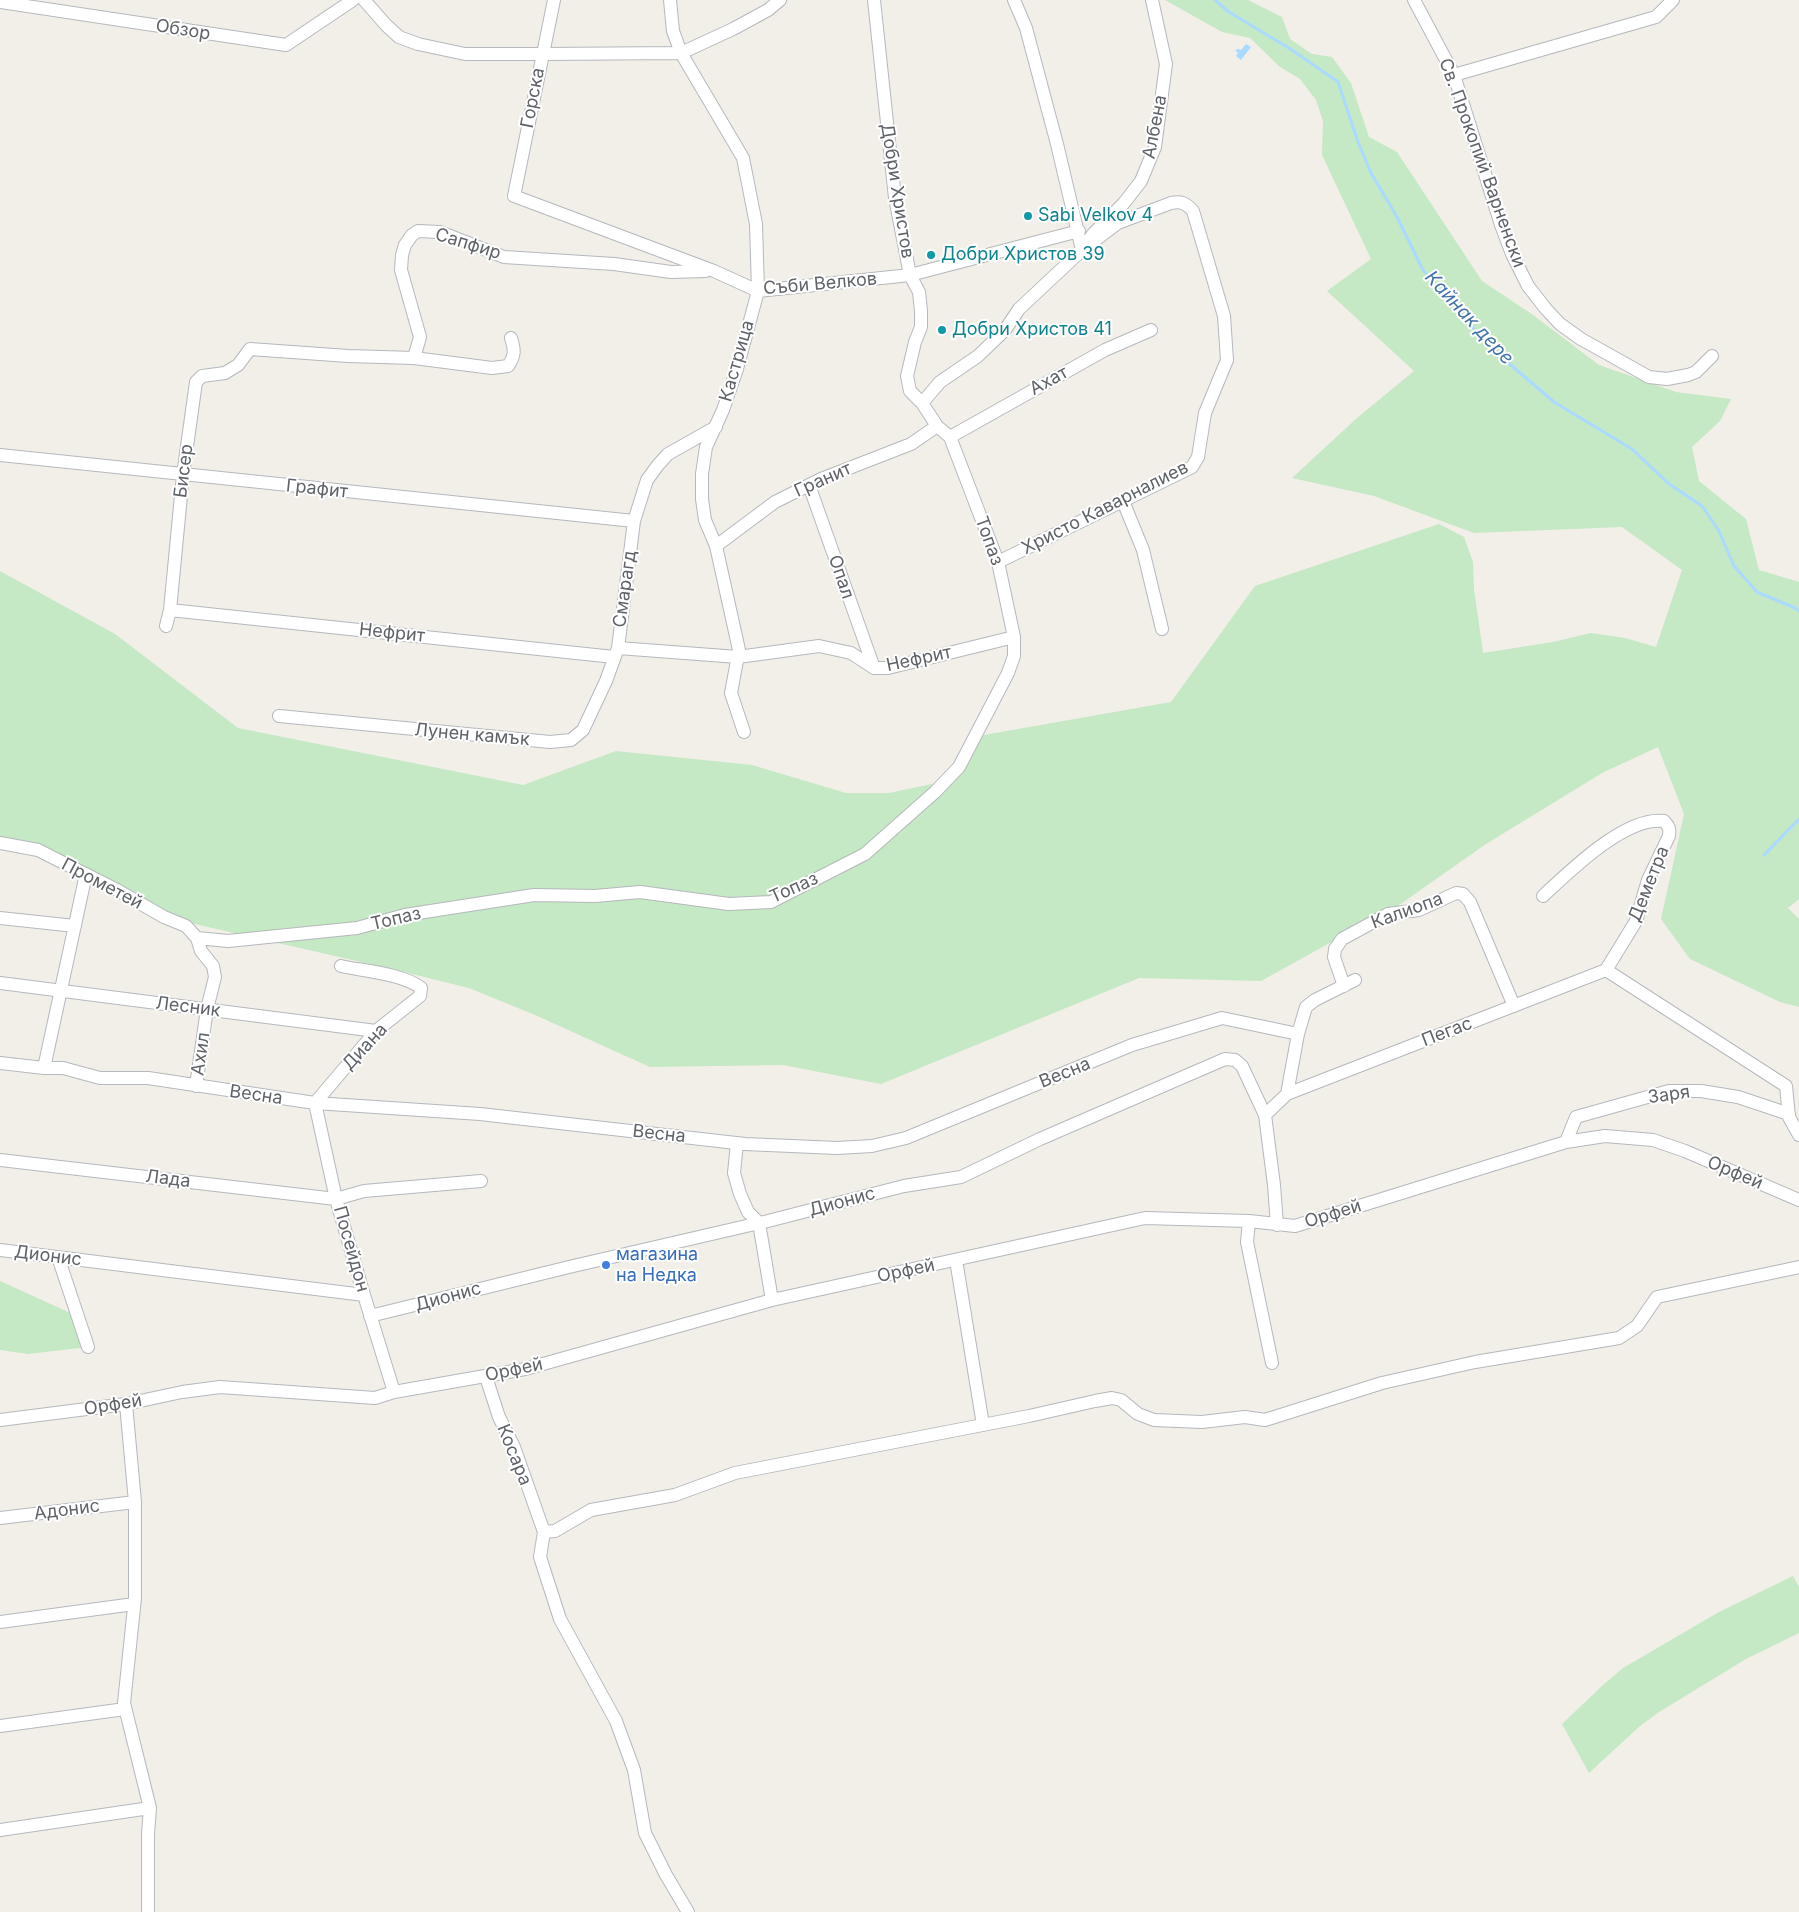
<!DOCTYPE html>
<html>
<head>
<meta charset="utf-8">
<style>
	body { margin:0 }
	canvas { display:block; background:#f1efe8 }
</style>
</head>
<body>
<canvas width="1799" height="1912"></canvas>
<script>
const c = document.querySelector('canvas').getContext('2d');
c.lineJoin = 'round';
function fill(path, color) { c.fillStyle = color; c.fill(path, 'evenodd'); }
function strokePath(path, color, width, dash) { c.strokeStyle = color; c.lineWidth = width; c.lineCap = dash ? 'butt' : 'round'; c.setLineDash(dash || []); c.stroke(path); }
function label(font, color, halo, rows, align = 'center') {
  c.font = font + ' Inter,sans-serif'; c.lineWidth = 4; c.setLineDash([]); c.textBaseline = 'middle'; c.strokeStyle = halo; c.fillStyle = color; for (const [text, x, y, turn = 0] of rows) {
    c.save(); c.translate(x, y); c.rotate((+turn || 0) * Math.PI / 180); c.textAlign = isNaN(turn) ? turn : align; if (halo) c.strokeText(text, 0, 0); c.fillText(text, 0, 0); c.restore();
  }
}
fill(new Path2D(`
	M1165,0H1248L1282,17L1290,39L1312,54L1332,57L1351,83L1369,137L1397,152L1482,281L1533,315L1599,365L1676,392L1731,399L1720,421L1692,447L1699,481L1746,519L1759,570L1799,582V899L1788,908L1799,919V1007L1780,1002L1690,959L1661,919L1684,814L1658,747L1602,773L1486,844L1402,903L1261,981L1139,978L881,1084L783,1065L650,1067L535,1015L469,988L392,969L164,917L39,850L0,843V571L115,634L238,728L523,785L616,751L752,765L846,793H889L946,781L967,750L984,735L1171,702L1255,586L1439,524L1464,537L1473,562L1474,589L1483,653L1553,642L1591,633L1625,638L1656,647L1682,570L1622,527L1474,533L1374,496L1292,478L1357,418L1414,371L1327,291L1371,259L1322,155L1323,121L1316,100L1300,79L1280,67L1250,38L1222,32Z
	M0,1281L77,1316L88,1347L28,1354L0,1350Z
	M1793,1576L1799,1587V1633L1746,1659L1659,1712L1640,1726L1589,1773L1562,1724L1603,1685L1623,1668L1719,1612Z`), '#c5e8c5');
fill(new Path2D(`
	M1246,44L1251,47L1241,60L1236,56L1238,53L1235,50L1238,49L1241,50Z`), '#aadaff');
strokePath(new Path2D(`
	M1215,0L1229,12L1292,50L1338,82L1358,142L1371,173L1397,217L1423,270L1482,338L1505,360L1554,402L1632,449L1669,484L1702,506L1719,531L1734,566L1757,592L1795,608L1799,611
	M1764,855L1799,819`), '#aadaff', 3);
const street = new Path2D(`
	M364,0L386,25L399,37L418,44L465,54H542L681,53L733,29L768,10L780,0
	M554,0L514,196L714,271L758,291L910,275L1079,231
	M670,0L673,31L681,53L743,158L756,224L758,291L737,369L723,410L706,447L702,474V499L705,520L716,546L739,650L731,693L744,732
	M1414,0L1454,75L1501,225L1512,254L1528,286L1546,309L1560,324L1581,339L1649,377L1667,379L1688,375L1696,372L1712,356
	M0,2L286,45L353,0
	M1454,75L1656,17L1673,0
	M414,358L420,337L401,270L402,255L405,245L412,235L418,231L440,232L504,257L614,264L671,272L706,271
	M922,403L940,382L978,356L1005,330L1019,309L1082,250L1093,234L1124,203L1141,181L1155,147L1166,64L1152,0
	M950,437L1105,350L1151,330
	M0,455L634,521
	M809,485L874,668
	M1123,501L1143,550L1162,629
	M716,546L775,502L821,479L911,444L937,426
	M998,562L1192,467L1198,457L1205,413L1227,360L1224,316L1193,211C1186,203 1181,201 1171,203L1118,223L1082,250L1057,144L1026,28L1014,0
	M170,610L614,657
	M166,626L170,610L183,475L196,382L202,376L225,373L238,365L250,349L348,356L414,358L492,368L508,366C515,356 515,350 511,338
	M618,648L738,657L819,646L851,653L874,668H888L1014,637
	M279,716L550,742L571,740L583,730L606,681L618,648L634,521L647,480L658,465L668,454L716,427
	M0,843L38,850L117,890L164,917L186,926L197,938L201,951L213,966L215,977L207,1009L196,1086
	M1543,896C1570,871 1625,816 1664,821C1669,826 1670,829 1669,836L1648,880L1636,921L1606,970
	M0,918L75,926
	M197,938L228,941L357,928L405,915L534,895L595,896L640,892L729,904L771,902L865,854L935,792L959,767L1008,673L1014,656V637L998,562L950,437L937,426L922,403L910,391L907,376L915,342L921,327V311L919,292L910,275L895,198L874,0
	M341,966C364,971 404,974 421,988L420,996L376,1031L315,1103L336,1199L364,1295L394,1392
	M1606,970L1786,1086L1789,1117L1799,1135
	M0,983L376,1031
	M1344,986L1334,957L1335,949L1342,939L1388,914L1419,910L1456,893L1463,894L1470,902L1514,1006
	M0,1063L44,1068H63L100,1078H148L315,1103L480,1114L745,1144L837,1148L872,1146L906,1138L1132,1045L1222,1018L1298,1034
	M44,1068L86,874
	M1287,1094L1606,970
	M1566,1142L1576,1117L1669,1091H1701L1738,1097L1789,1114
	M737,1143L734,1173L740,1194L748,1212L759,1223L772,1300
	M0,1160L336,1199L364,1191L481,1181
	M1249,1221L1247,1242L1272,1363
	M1277,1225L1274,1185L1265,1115L1287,1094L1298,1034L1306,1007L1315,1000L1355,980
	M0,1250L364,1295
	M58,1257L88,1347
	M956,1260L983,1425
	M370,1316L569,1267L768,1221L904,1186L961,1177L1040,1139L1225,1059L1235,1060L1242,1066L1265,1115
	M486,1377L499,1417L514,1447L544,1532L540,1557L560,1619L616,1721L634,1770L645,1833L666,1875L688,1912
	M126,1404L135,1502V1598L124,1703L150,1808L148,1834V1912
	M0,1420L126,1404L182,1392L220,1387L375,1398L394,1392L525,1369L772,1300L1145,1218L1249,1221L1295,1226L1566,1142L1605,1136L1653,1140L1685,1151L1799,1200
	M0,1518L135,1502
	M544,1532L555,1531L591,1510L675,1495L735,1473L1029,1416L1095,1401L1112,1398L1121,1400L1138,1414L1154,1420L1202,1422L1245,1417L1265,1420L1382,1383L1475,1362L1619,1338L1637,1326L1657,1297L1799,1267
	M0,1622L134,1604
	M0,1726L125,1709
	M0,1830L150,1808`);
strokePath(street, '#b5b8bc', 14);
strokePath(street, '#fff', 12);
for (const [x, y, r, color] of [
	[1028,216,5,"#0f9aa8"],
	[931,255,5,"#0f9aa8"],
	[942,330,5,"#0f9aa8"],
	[606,1265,5,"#3f7fe0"]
]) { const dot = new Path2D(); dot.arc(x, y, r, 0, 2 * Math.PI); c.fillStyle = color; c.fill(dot); strokePath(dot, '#fff', 2); }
label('18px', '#5f6368', '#fff', [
	["Обзор",183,30,9],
	["Горска",533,98,-79],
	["Албена",1155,127,-79],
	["Св. Прокопий Варненски",1482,163,70],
	["Добри Христов",897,191,81],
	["Сапфир",468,244,17],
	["Съби Велков",820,284,-5],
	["Кастрица",737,361,-74],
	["Ахат",1049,381,-29],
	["Бисер",184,471,-83],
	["Гранит",823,480,-24],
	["Графит",317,489,6],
	["Христо Каварналиев",1105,508,-27],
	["Топаз",989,541,70],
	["Опал",841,577,71],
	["Смарагд",625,589,-82],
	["Нефрит",392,633,6],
	["Нефрит",919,659,-12],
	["Лунен камък",472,735,5],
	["Прометей",102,884,28],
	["Деметра",1649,884,-68],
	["Топаз",794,888,-24],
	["Калиопа",1407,911,-20],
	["Топаз",396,919,-13],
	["Лесник",188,1007,7],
	["Пегас",1447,1032,-21],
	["Диана",365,1047,-47],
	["Ахил",201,1054,-82],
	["Весна",1065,1073,-22],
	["Весна",256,1095,8],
	["Заря",1669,1095,-8],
	["Весна",659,1134,6],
	["Орфей",1735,1173,23],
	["Лада",168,1179,7],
	["Дионис",842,1202,-15],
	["Орфей",1333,1214,-17],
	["Посейдон",351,1249,74],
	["Дионис",48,1256,7],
	["Орфей",906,1271,-12],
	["Дионис",448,1297,-15],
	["Орфей",514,1370,-12],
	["Орфей",113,1405,-9],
	["Косара",514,1455,68],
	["Адонис",67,1510,-7]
]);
label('18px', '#0d838f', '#fff', [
	["Sabi Velkov 4",1038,216],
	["Добри Христов 39",941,255],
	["Добри Христов 41",952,330]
], 'left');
label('18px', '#366cbe', '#fff', [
	["магазина",616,1255],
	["на Недка",616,1276]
], 'left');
label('italic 19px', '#4174aa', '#fff', [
	["Кайнак дере",1469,318,47]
]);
</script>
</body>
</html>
